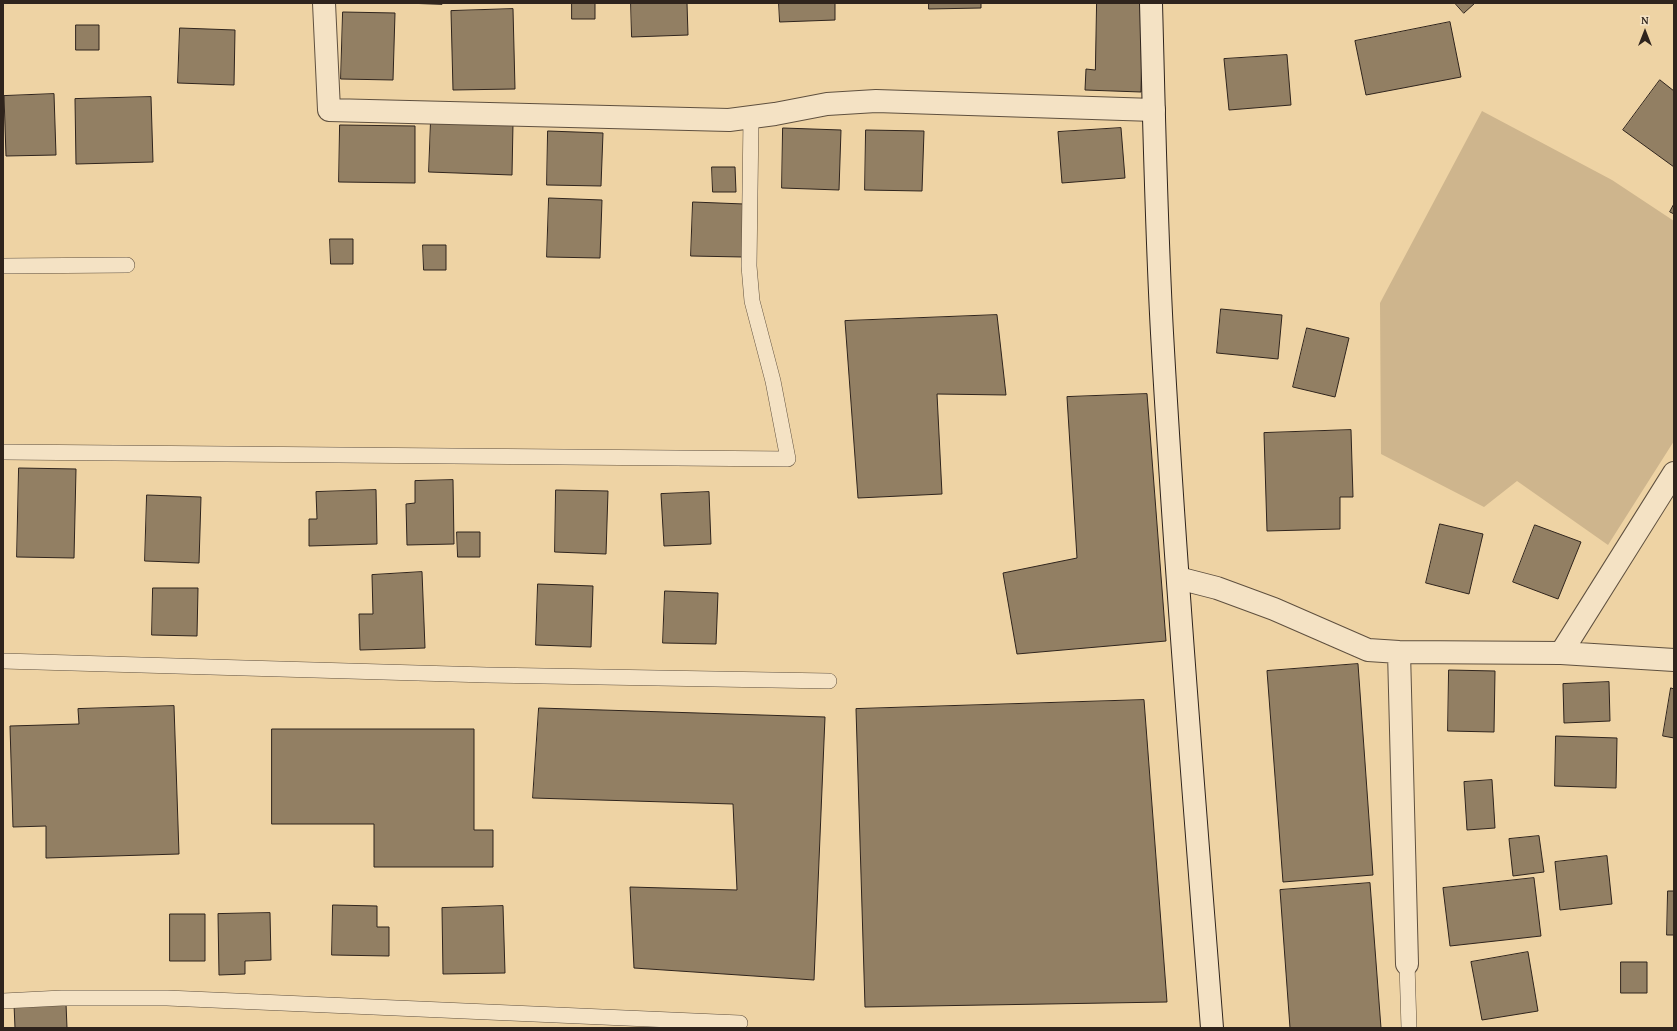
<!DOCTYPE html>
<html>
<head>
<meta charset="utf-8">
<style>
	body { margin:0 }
	#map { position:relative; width:1677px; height:1031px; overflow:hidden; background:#eed3a4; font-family:"Gentium Book Plus",serif }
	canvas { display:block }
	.frame { position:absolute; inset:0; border:4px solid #2f241d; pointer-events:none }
	.north { position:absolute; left:1625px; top:12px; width:40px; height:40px; -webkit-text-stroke:3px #f4e2c4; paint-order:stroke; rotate:0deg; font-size:11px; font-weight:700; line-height:16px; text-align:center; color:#2f241d }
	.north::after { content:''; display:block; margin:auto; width:14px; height:18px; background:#2f241d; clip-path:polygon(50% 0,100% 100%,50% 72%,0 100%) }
</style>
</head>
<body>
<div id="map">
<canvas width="1677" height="1031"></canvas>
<div class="frame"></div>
<div class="north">N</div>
</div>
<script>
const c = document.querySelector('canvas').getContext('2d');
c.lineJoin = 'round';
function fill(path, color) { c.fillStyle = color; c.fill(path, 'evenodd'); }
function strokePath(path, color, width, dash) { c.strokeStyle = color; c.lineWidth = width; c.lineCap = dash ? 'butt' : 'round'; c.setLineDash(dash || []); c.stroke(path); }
fill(new Path2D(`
	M1482,111L1612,180L1674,221V441L1608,545L1517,481L1484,507L1381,454L1380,303Z`), '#ceb58d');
const building = new Path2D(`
	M406,3H442V4Z
	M572,3H595V19H572Z
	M631,3H687L688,35L632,37Z
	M779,3H835V20L780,22Z
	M929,3H981V8L929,9Z
	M1097,3H1143L1141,92L1085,90L1086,69L1095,70Z
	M1455,3H1475L1464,13Z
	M513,9L515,89L453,90L451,11Z
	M343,12L395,13L393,80L341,79Z
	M1450,22L1461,77L1366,95L1355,41Z
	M76,25H99V50H76Z
	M180,28L235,30L234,85L178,83Z
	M1287,55L1291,105L1229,110L1224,59Z
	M1660,80L1674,91V167L1623,130Z
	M54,94L56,155L6,156L4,96Z
	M151,97L153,162L76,164L75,99Z
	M431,120L513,123L512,175L429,172Z
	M340,125L415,126V183L339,182Z
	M783,128L841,130L839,190L782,188Z
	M1121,128L1125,178L1062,183L1058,132Z
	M866,130L924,131L922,191L865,190Z
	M548,131L603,133L601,186L547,185Z
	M712,167H735L736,192H713Z
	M549,198L602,200L600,258L547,257Z
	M693,202L744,204L743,257L691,256Z
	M1674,204V214L1670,212Z
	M330,239H353V264H331Z
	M423,245H446V270H424Z
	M1221,309L1282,315L1278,359L1217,353Z
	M997,315L1006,395L937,394L942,494L858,498L845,321Z
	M1307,328L1349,338L1335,397L1293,387Z
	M1147,394L1166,641L1017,654L1003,573L1077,558L1067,397Z
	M1351,430L1353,497H1340V529L1267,531L1264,433Z
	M19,468L76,469L74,558L17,557Z
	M453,480L454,544L407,545L406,504L415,503V481Z
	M376,490L377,544L309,546V519H317L316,492Z
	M556,490L608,491L606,554L555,552Z
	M709,492L711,544L664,546L661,494Z
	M147,495L201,497L199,563L145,561Z
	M1440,524L1483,534L1469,594L1426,583Z
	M1535,525L1581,542L1558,599L1513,582Z
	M457,532H480V557H458Z
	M422,572L425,648L360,650L359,614H373L372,575Z
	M538,584L593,586L591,647L536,645Z
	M153,588H198L197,636L152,635Z
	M665,591L718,593L716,644L663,643Z
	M1358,664L1373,875L1283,882L1267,671Z
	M1449,670L1495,671L1494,732L1448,731Z
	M1609,682L1610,721L1564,723L1563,684Z
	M1671,688L1674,689V738L1663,736Z
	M1144,700L1167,1002L865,1007L856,709Z
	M174,706L179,854L46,858V826L13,827L10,726L79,724L78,709Z
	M539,708L825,717L814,980L634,968L630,887L737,890L733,804L533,798Z
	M272,729H474V830H493V867H374V824H272Z
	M1556,736L1617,738L1616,788L1555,786Z
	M1492,780L1495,828L1467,830L1464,782Z
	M1539,836L1544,872L1513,876L1509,839Z
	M1607,856L1612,904L1560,910L1555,862Z
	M1534,878L1541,936L1450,946L1443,888Z
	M1370,883L1381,1028H1290L1280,890Z
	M1668,891H1674V935H1667Z
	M333,905L377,906V927H389V956L332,955Z
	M503,906L505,973L443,974L442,908Z
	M270,913L271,960L245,961V974L219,975L218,914Z
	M170,914H205V961H170Z
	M1528,952L1538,1011L1482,1020L1471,962Z
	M1621,962H1647V993H1621Z
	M66,1003L67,1028H15L14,1004Z`);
fill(building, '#927f63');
strokePath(building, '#2f241d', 1);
const lane = new Path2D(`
	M3,266L127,265
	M3,452L788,459L773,381L752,301L749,266L751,118
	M3,661L487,675L829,681
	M1407,964L1409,1028
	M3,1001L62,998H167L740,1023`);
const street = new Path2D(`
	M324,3L329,110L729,120L775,114L827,104L876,101L1154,110
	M1178,578L1217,588L1274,609L1368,650L1399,652L1561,653L1674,660
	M1399,652L1407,964
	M1561,653L1674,473`);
const secondary = new Path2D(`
	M1151,3C1154,113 1156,223 1162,333C1175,565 1194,796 1212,1028`);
strokePath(lane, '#5f503f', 16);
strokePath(street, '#5f503f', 24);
strokePath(secondary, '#2f241d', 24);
strokePath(lane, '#f4e2c4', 15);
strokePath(street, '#f4e2c4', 22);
strokePath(secondary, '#f4e2c4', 22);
</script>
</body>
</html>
